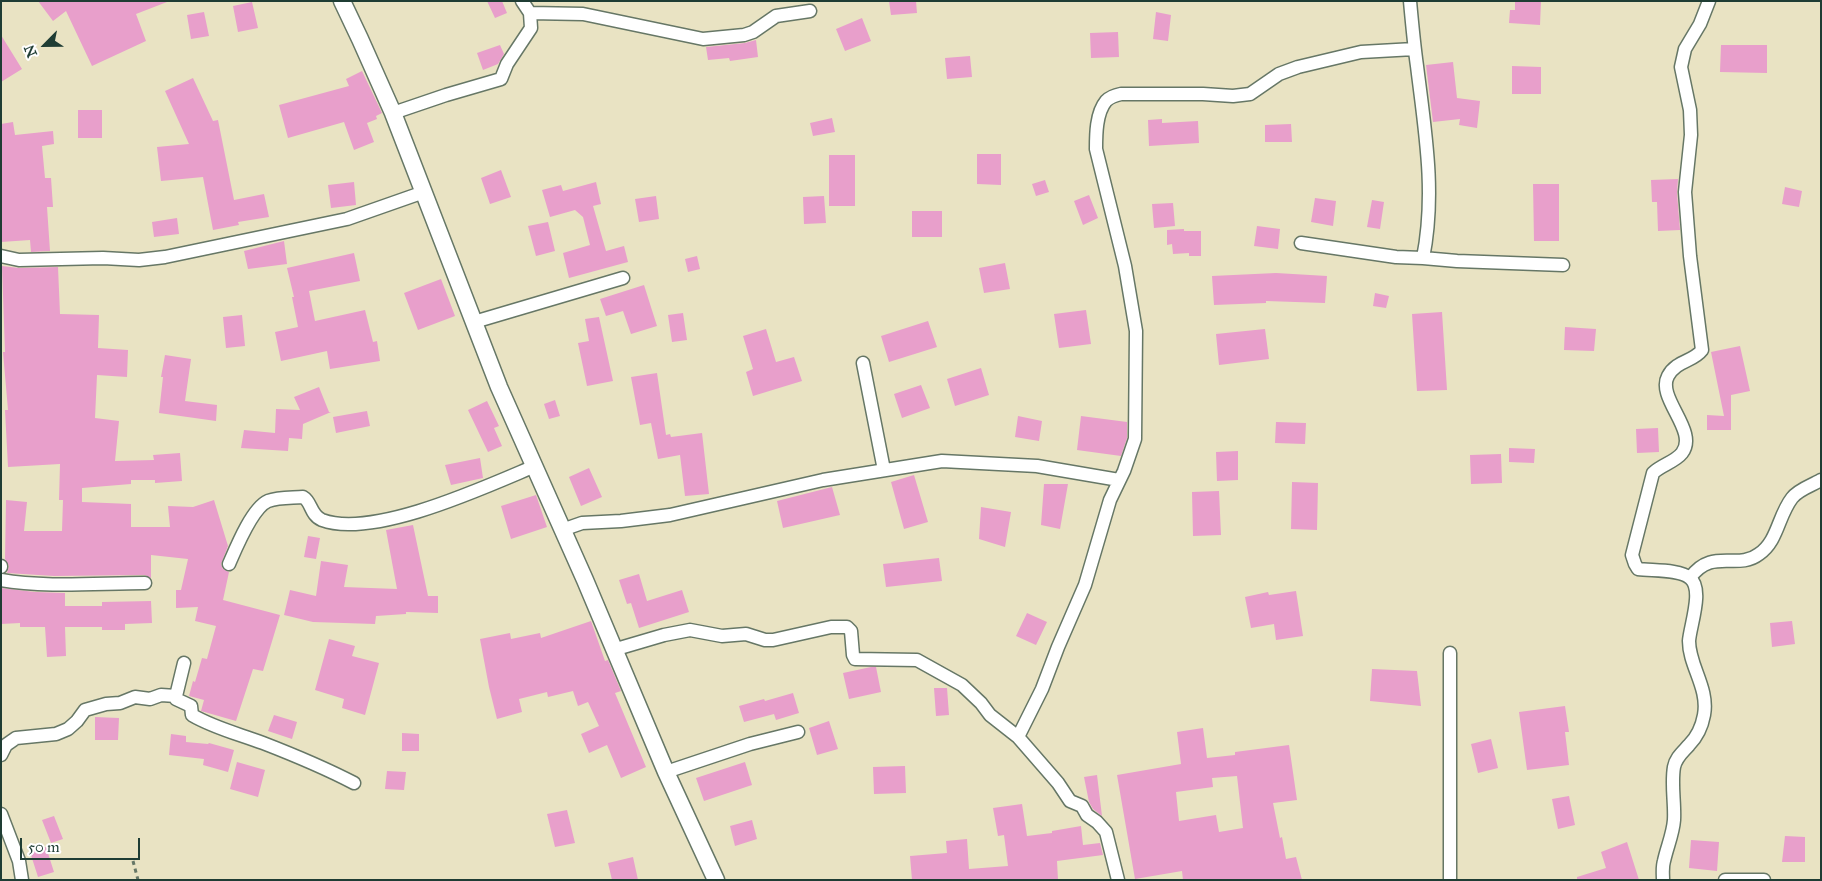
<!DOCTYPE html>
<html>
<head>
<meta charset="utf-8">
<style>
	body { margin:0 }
	#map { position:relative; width:1822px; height:881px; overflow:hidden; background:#e9e3c3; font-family:"IM FELL Great Primer",serif }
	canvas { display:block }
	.frame { position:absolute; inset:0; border:2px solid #1f3d34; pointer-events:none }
	.north { position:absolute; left:20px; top:20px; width:50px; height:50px; -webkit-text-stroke:4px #fff; paint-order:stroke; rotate:247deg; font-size:14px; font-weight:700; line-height:20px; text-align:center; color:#1f3d34 }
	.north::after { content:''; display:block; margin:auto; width:18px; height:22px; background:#1f3d34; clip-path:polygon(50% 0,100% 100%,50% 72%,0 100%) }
	.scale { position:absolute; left:20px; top:838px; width:120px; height:22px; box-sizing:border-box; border:2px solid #1f3d34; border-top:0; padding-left:6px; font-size:15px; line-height:18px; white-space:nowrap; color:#1f3d34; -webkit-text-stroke:4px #fff; paint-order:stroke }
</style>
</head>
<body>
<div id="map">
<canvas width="1822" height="881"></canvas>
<div class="frame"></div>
<div class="north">N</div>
<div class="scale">50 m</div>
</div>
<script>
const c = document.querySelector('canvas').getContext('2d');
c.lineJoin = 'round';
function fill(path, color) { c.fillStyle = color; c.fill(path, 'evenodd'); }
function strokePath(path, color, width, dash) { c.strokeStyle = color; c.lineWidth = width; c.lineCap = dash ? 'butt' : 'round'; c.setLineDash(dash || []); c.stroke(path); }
fill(new Path2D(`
	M38,1H167V2L136,14L146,41L92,66L66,11L53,21Z
	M487,1H502L507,13L495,18Z
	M889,1H916L917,13L891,15Z
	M1515,1H1541L1540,25L1509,23L1510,10H1515Z
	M252,2L258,28L238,32L233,6Z
	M204,12L209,36L191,39L187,15Z
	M1156,12L1171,15L1168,41L1153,39Z
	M862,18L871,41L845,51L836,29Z
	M1118,32L1119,57L1091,58L1090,33Z
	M1,35L22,69L1,82Z
	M756,40L758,57L730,61L729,58L708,60L706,47L745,43Z
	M500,45L504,54L498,64L483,70L477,53Z
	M1721,45H1767V73L1720,72Z
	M970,56L972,77L947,79L945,58Z
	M1453,62L1457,98L1480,101L1477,128L1459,125L1460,119L1433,122L1426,65Z
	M1512,66L1541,67V94H1512Z
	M362,71L382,113L376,116L377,119L367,123L374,142L354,150L344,122L288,138L279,105L349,86L346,79Z
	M193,78L213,121L218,120L234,200L264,194L269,217L238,222L239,225L213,230L203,177L161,181L157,147L189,144L165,91Z
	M78,110H102V138H78Z
	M832,118L835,132L813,136L810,123Z
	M1162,119V123L1198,121L1199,143L1149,146L1148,120Z
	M13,122L15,135L53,131L54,144L42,146L45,178H51L53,207H47L50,251L31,252L30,240L1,242V124Z
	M1291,124L1292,142H1265V125Z
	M977,154H1001V185L977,184Z
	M829,155H855V206H829Z
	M501,170L511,197L490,204L481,178Z
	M1678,179L1677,193L1680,230L1658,231L1657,202H1652L1651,180Z
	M1045,180L1049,192L1036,196L1032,184Z
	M354,182L356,205L331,208L328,185Z
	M596,182L601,204L593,206L606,251L624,246L628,262L569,278L563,253L590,245L583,217L575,210L550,217L542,190L561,185L563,191Z
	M1533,184H1559V241H1534Z
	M1785,187L1802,191L1799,207L1782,204Z
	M1089,195L1098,218L1083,225L1074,201Z
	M656,196L659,219L639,222L635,199Z
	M824,196L826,223L804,224L803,197Z
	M1315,198L1336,201L1333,226L1311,222Z
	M1372,200L1384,202L1380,229L1367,227Z
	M1173,203L1175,226L1154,228L1152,204Z
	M912,211H942V237H912Z
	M177,218L179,234L154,237L152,222Z
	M548,222L555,251L536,256L528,226Z
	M1257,226L1280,229L1278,249L1254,246Z
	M1184,229V231H1201V256H1189V253L1173,254L1172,244L1167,245V230Z
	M284,241L287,264L248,269L244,251Z
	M354,253L360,281L309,291L315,321L365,310L373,342L377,341L380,361L330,369L327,351L281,361L275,332L298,327L292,297H294L287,268Z
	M697,256L700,269L688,272L685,259Z
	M1005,263L1010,289L984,293L979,268Z
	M2,266L19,268L58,267L60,314L99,315L98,348L128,350L127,377L97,375L95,418L119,421L115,461L154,460L153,455L180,453L182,481L155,483V480H131V484L82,488V502L131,504V527H170L168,506L193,507L214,500L228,546L221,564L223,569L229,572L223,600L280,615L263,671L253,669L236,721L201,711L204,700L189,696L193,681L195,682L202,658L207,659L216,626L195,621L198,607L176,608V590H181L188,559L151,555V578L145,575L54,576L7,573L9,566L5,559L6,500L27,502L24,531H62L63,500H59L60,464L8,467L5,410H8L3,352H5Z
	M1276,273L1327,276L1325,303L1266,301V303L1214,305L1212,276Z
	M441,279L455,316L418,330L404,293Z
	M644,285L657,326L631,334L623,311L606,316L600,299Z
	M1375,293L1389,296L1386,308L1373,306Z
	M1086,310L1091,344L1059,348L1054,314Z
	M1442,312L1447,390L1417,391L1412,314Z
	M683,313L687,340L672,342L668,315Z
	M242,315L245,346L226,348L223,317Z
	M599,317L613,381L587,386L578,343L589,341L585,319Z
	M928,321L937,347L889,362L881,336Z
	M1565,327L1596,329L1594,351L1564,350Z
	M766,329L776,362L794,357L802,381L753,396L746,372L753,369L743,336Z
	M1265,329L1269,359L1219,365L1216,334Z
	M1740,346L1750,391L1731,395V430H1707V415L1724,416L1711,352Z
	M165,355L191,359L185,401L217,405L216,421L159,413L163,377H161Z
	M981,368L989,395L955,406L947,379Z
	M657,373L666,435L670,434L671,437L702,433L709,494L685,496L680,455L658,459L651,423L640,425L631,377Z
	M921,385L930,408L902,418L894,394Z
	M319,387L329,412H331L303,424L302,439L289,438L288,451L241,448L244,430L275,433L276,409L300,410L294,397Z
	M555,400L560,416L549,419L544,404Z
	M487,401L499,426L494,428L502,446L488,452L468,410Z
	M367,411L370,426L336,433L333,417Z
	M1018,416L1042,421L1039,441L1015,437Z
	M1081,416L1127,422V438L1121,456L1077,450Z
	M1276,422L1306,423L1305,444L1275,443Z
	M1658,428L1659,452L1637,453L1636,429Z
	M1509,448L1535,449L1534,463L1509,462Z
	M1238,451V480L1217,481L1216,452Z
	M1501,454L1502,483L1471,484L1470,455Z
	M480,458L483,478L451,485L445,465Z
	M589,468L602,497L581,506L569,477Z
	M914,475L928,522L904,529L891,482Z
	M1292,482L1318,483L1317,530L1291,529Z
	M1044,484H1068L1060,529L1041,525Z
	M832,487L840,515L783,528L777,501Z
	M1219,491L1221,535L1193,536L1192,492Z
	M536,495L547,527L511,539L501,506Z
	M981,507L1011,512L1005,547L979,539Z
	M413,525L428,596H438V613L406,612V614L376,616L375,624L313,622L284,615L290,590L316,596L321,561L348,565L344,587L397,589L386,530Z
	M308,536L320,538L316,559L304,557Z
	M939,558L942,581L886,587L883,564Z
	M639,574L647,601L682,590L689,612L639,628L631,603L627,604L619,580Z
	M1,588L35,592L65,593V606H102V602L151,601L152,623L125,624V630H102V627H65L66,656L47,657L45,627H20V623L1,624Z
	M1296,591L1303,636L1276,640L1274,624L1251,628L1245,597L1268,592L1269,595Z
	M1027,613L1047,622L1036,645L1016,636Z
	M591,621L605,661L608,660L621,691L615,693L646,767L621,778L607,745L589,753L581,734L599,726L588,702L578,706L573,691L548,697L547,692L519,699L522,712L497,719L489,687L480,639L510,633L511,639L540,633L541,638Z
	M1792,621L1795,644L1772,647L1770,623Z
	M329,639L355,646L352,656L379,663L365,715L342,708L344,699L315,690Z
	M871,667H876L881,692L849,699L843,673Z
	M1372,669L1417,671L1421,706L1370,701Z
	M934,688H947L949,715L936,716Z
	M793,693L799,713L776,720L774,714L744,722L739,706L764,699L765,701Z
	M1565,706L1569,732H1565L1569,765L1527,770L1519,712Z
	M274,715L297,722L292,739L268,731Z
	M95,717L119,718L118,740H95Z
	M829,721L838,749L817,755L809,728Z
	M1203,728L1207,758L1235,755V752L1289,745L1297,800L1273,803L1280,838L1282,837L1286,859L1296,857L1302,880H1183L1182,871L1135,879L1117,775L1181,764L1177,732ZM1237,776L1243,828L1219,832L1216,815L1179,821L1176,792L1213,787L1212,778Z
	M402,733L419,734V751H402Z
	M171,734L186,736V742L208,744L209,743L234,750L228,772L203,765L204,759L169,755Z
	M1491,739L1498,768L1478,773L1471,744Z
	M237,762L265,770L258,797L230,789Z
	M745,762L752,785L704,801L696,778Z
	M905,766L906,793L874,794L873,767Z
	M387,771L406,772L404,790L385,789Z
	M1097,775L1102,816L1093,809L1089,802L1084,777Z
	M1569,796L1575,825L1558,829L1552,799Z
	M1022,804L1027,836L1052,833V831L1081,826L1083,845L1100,843L1103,855L1057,861L1058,880H912L910,856L947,853L946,841L967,839L969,869L1008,866L1004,835L998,836L993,808Z
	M567,810L575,843L555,847L547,814Z
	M54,816L63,839L51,843L42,820Z
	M752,820L757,839L735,846L730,826Z
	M1785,836L1805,837V862H1782Z
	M1691,840L1719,842L1717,871L1689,868Z
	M1627,842L1639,880H1577V877L1606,868L1601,852Z
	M46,847L54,872L38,877L30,852Z
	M633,857L638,880H612L608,863Z`), '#e89fcb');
const minor = new Path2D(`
	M1410,1C1412,23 1414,45 1417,66C1425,131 1436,193 1423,258
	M530,13L583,14L703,39L744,35L753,32L776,16L810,11
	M393,113L446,95L501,79L507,64L531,28L530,13L522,1
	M1301,243L1396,257L1423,258L1457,261L1563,265
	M1,256L19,260L103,258L139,260L165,257L347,219L424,192
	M474,322L623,278
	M863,363L884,470
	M562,530L582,523L621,521L670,515L823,480L942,461L1037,466L1119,480
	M229,564C236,548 252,508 268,501C279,497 292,498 303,497C312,502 310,515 322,520C373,539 485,487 535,466
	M1,566V567
	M1690,578C1712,547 1737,571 1759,554C1778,541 1778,516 1792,498C1799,489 1811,486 1821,480
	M1,580C45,588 100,583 145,583
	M613,650L664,635L690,630L722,636L746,634L765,640H773L831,627H847L851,631L853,655L855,659L917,660L962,685L981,703L990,715L1018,737L1058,783L1070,801L1082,806L1087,815L1097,822L1106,832L1118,880
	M176,696V699L191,706L192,715C214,728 239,734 263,743C294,755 325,768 354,783
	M1018,737L1042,689L1058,647L1085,585L1110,500L1124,471L1135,439L1136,331L1125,266L1096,149C1096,135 1096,113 1106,101C1110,97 1116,95 1121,94H1203L1233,96L1250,94L1279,74L1298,67L1361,52L1414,49
	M1,755L6,745L16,738L56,734L68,729L77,721L85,710L106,704L120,703L135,697L150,699L161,695L176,696L184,663
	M666,772L750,744L798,732
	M1,814L19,861L22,880
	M1450,880V653
	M1663,880C1663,874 1662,867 1664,861C1667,847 1673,834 1674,820C1675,803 1671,784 1674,767C1676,757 1683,752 1689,745C1697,737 1702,726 1704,715C1709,688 1689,666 1689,641C1690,626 1704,589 1690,578C1679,569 1652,571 1638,569L1635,564L1632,555L1653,473C1661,465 1675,462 1682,453C1699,431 1656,398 1668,376C1677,360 1693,362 1702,350L1690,256L1685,192L1691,135L1690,110L1681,67L1685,49L1700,24L1709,1
	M1725,880H1764`);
const tertiary = new Path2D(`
	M342,1L360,39L393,113L499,387L585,580L666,772L716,880`);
strokePath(minor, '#676', 15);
strokePath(tertiary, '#676', 19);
strokePath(new Path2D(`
	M133,861L138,880`), '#676', 3, [4, 4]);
strokePath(minor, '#fff', 12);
strokePath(tertiary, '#fff', 16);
</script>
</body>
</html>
